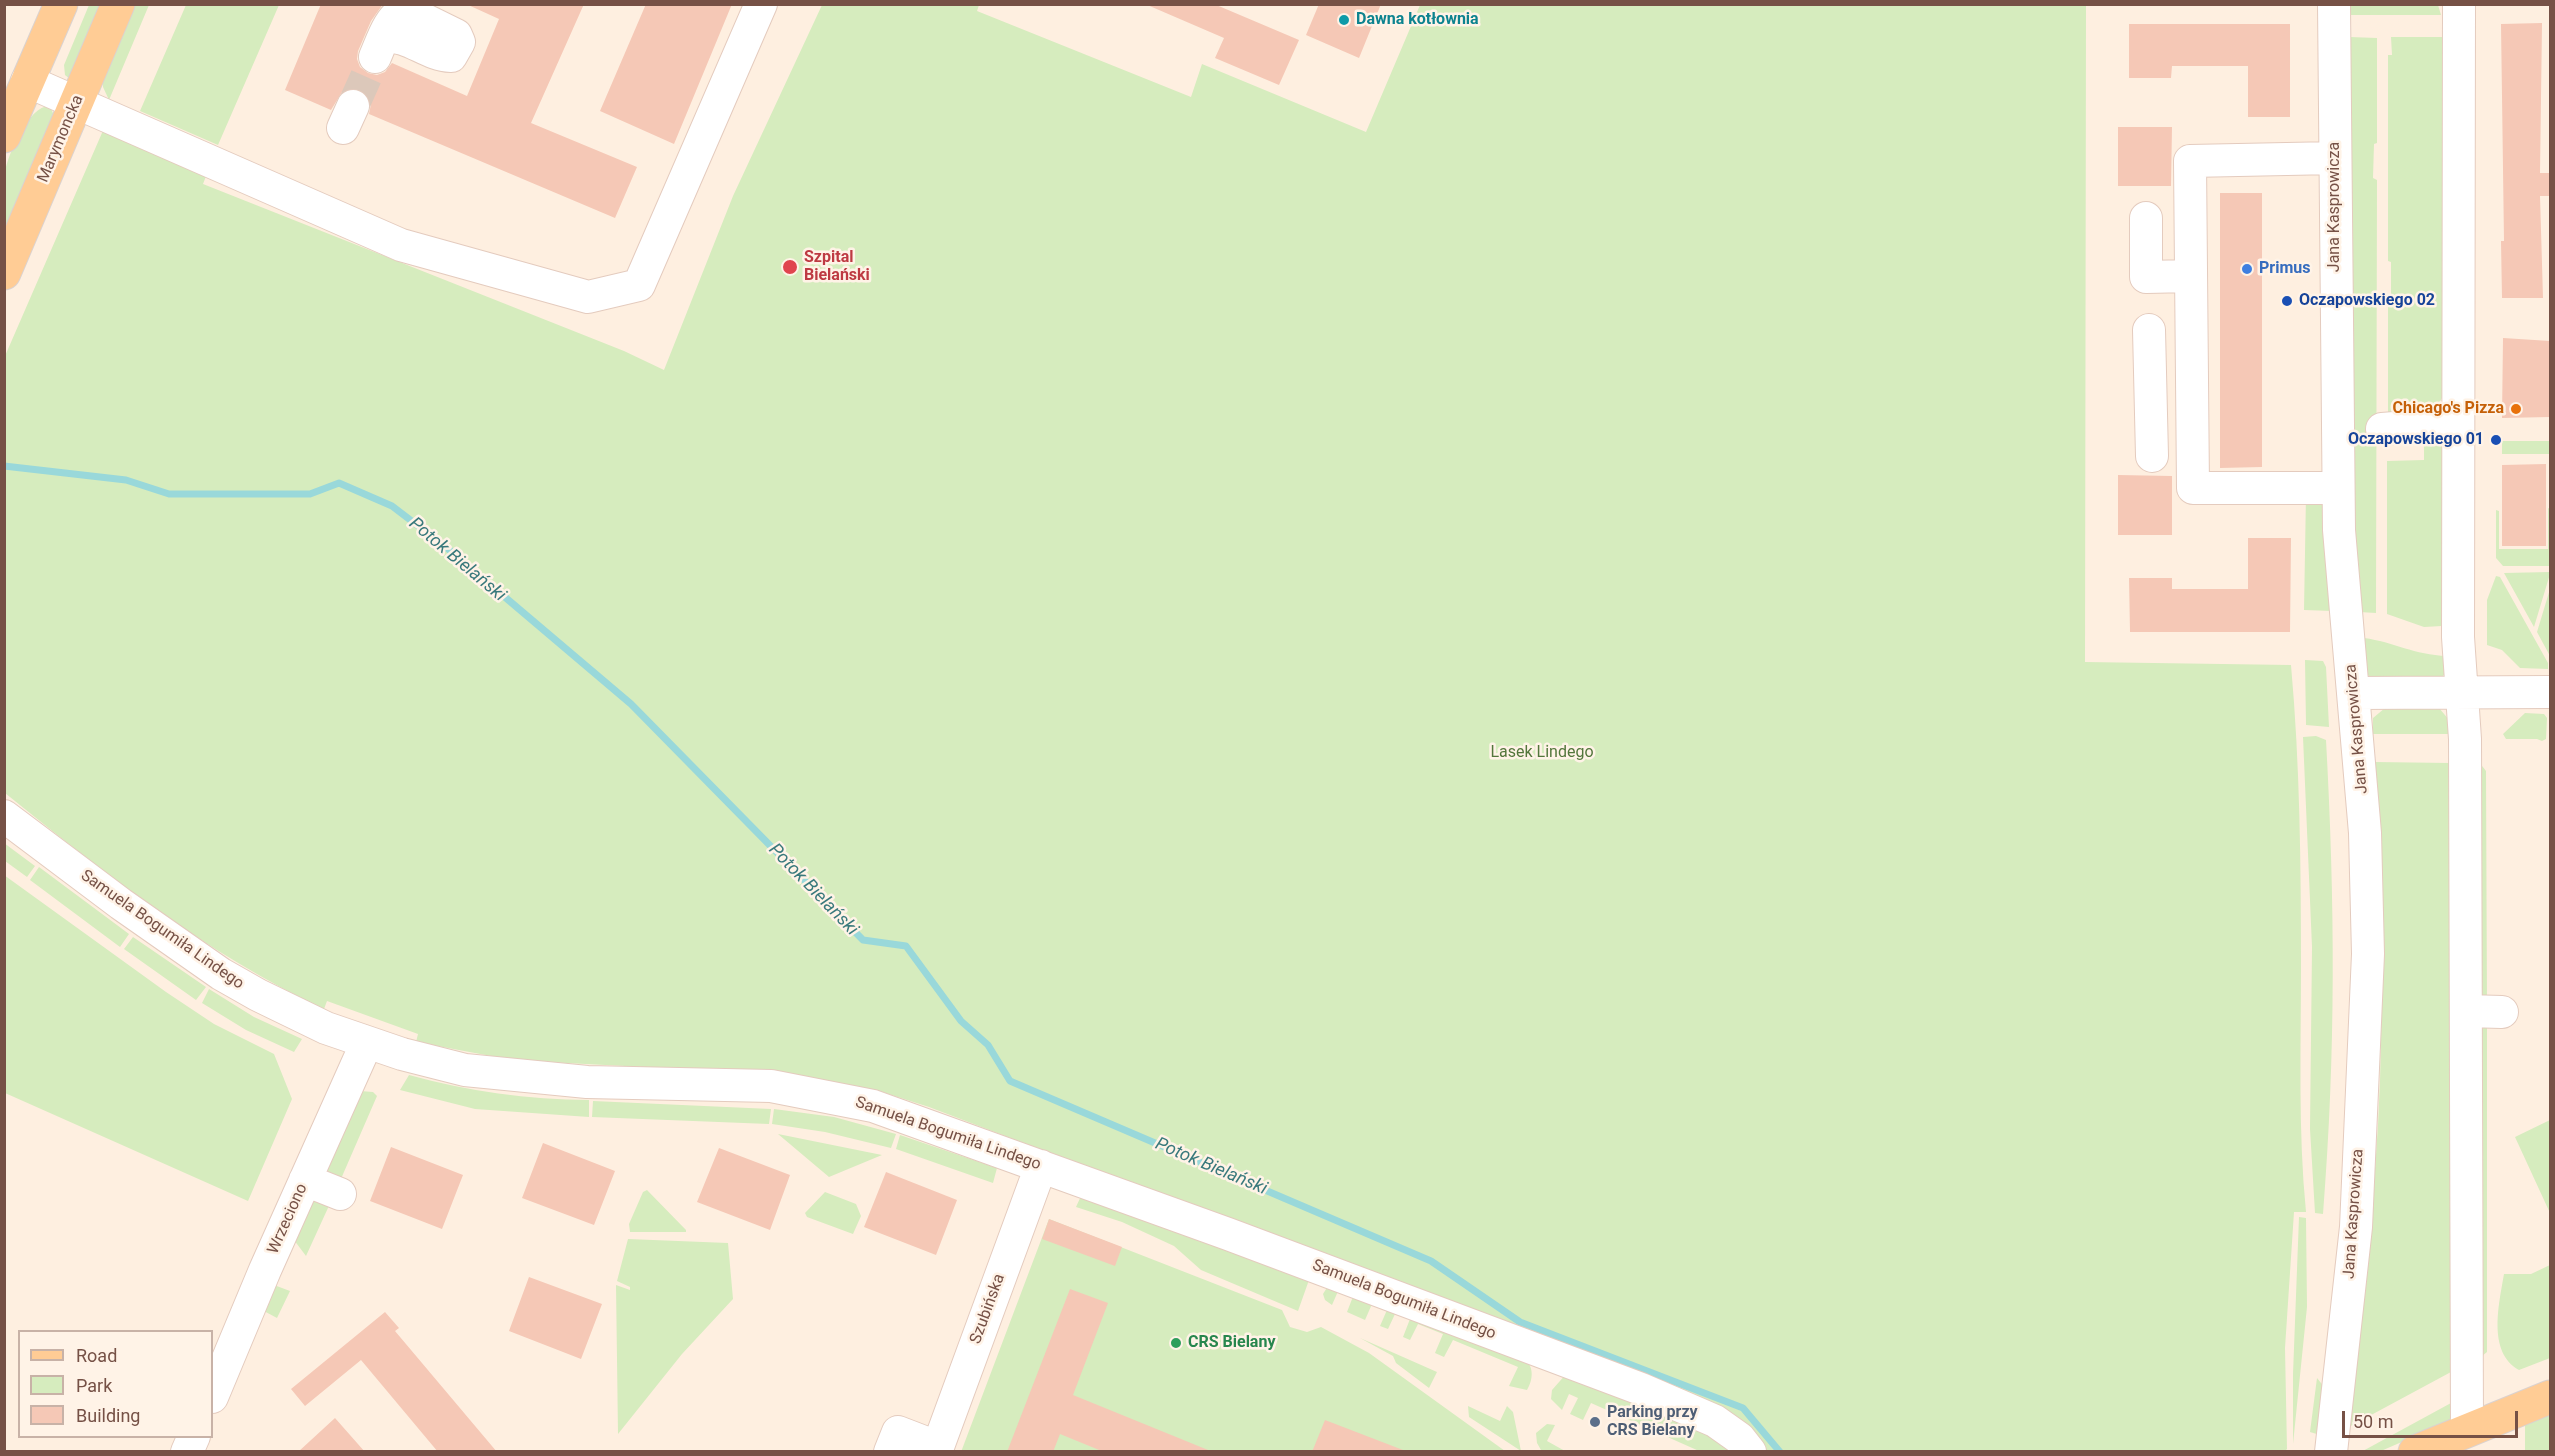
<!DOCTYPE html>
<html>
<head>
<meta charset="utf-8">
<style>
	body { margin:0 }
	#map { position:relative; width:2555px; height:1456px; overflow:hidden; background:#feefe0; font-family:Roboto,sans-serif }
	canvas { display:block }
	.frame { position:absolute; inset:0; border:6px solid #765146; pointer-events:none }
	.legend { position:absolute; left:18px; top:1330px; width:195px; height:108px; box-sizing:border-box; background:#fff3e7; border:2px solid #c8b2a7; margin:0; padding:8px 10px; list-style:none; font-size:18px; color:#765146 }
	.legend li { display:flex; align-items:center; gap:12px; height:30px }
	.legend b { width:30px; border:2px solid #c8b2a7 }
	.scale { position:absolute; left:2342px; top:1411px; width:176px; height:27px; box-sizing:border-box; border:3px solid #765146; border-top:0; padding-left:8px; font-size:18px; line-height:21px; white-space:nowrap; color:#765146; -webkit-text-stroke:4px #fff3e7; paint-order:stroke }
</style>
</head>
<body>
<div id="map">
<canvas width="2555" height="1456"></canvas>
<div class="frame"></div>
<ul class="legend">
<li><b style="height:8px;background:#ffcc95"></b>Road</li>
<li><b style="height:16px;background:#d6ecbe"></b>Park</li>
<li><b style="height:16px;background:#f5c8b6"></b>Building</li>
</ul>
<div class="scale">50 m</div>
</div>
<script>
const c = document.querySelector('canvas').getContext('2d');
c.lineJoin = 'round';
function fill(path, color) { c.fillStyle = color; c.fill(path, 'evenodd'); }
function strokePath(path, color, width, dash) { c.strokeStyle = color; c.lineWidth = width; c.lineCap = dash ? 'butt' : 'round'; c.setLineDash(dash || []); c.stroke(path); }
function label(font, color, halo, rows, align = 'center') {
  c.font = font + ' Roboto,sans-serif'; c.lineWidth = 5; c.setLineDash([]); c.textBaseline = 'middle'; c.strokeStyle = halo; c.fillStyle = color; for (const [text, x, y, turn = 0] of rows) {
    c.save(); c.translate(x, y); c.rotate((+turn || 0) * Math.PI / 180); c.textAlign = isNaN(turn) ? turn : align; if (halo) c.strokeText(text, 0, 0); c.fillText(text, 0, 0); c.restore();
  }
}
fill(new Path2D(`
	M2351,4L2438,5L2441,15H2350Z
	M89,5H103L71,80L65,75L64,65Z
	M135,5H149L109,100L103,87V80Z
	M186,5H279L218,145L140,111Z
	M822,5H979L977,11L1191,97L1202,64L1366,132L1420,5H2086L2085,662L2291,665C2300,765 2301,865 2301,966C2301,1048 2298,1130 2306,1212H2294L2285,1348L2287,1449L2284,1452L1766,1451L1761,1446L1076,1163L929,1107L879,1091L784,1074L546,1062L507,1059L416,1042L418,1034L327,1001L324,1009C207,954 104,873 5,793V356L105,126L208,171L203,184L624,351L664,370L733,196Z
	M2350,37L2377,38V143L2374,144L2373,178L2377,180L2376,613L2359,612L2354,542Z
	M2391,37H2442L2443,396L2435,411L2388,415V296H2391V262L2388,261V55H2392Z
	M50,106L55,118L5,238C5,218 0,192 5,172C8,154 29,105 50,106Z
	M2437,435L2442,445V626L2424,627L2387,614V461L2424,460V436Z
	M2502,441H2550V454H2502Z
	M2306,495H2323L2332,611L2304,610Z
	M2548,508L2550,509V566H2503L2496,558V510L2499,511V549H2548Z
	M2550,572V574L2534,627L2504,573Z
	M2496,576L2500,577L2548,663V669L2520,668L2502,650L2487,645V600Z
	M2550,589V656L2537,632Z
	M2364,638C2394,642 2414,655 2447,656V672L2441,678H2371L2367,674Z
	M2305,660L2323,661L2326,667L2329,727L2306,725Z
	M2385,708H2439L2450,721V734H2373V718Z
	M2525,713L2544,714L2547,718L2546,739L2542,741L2537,739H2506L2503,734Z
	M2316,736L2326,740C2335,902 2336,1052 2323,1214L2315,1213L2310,1129L2312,947L2303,737Z
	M2375,762L2450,763L2451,1372L2347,1428C2359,1327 2372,1227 2378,1125C2385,1004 2380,883 2375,762Z
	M2479,762L2486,771L2487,1005L2480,1004Z
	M4,843L35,866L27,877L5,861Z
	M39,867L129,934L120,947L30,880Z
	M4,875L166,992L214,1024L274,1054L292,1099L248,1201L5,1093Z
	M133,937L206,987L196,1000L124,949Z
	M209,989L254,1017L302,1039L294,1052L246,1030L202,1003Z
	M2487,1017V1352L2482,1356L2480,1019Z
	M409,1075C468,1091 528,1100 589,1100V1117L475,1109L400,1090Z
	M360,1091L373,1092L377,1096L337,1188L319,1181Z
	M593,1101L771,1109L769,1124L592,1117Z
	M774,1109L834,1117L896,1134L891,1148L825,1132L772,1124Z
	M2550,1120V1213L2515,1137Z
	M778,1134L882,1155L829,1177Z
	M900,1135L997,1168L993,1183L896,1149Z
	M317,1190L333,1197L306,1256L294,1240Z
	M647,1190L686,1230V1232H630L629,1224L643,1192Z
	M825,1192L856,1204L861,1216L853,1234L807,1217L805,1213Z
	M1081,1196L1309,1280L1298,1311L1201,1270L1174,1246L1122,1222L1076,1207Z
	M2299,1217L2306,1218L2307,1307L2293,1444V1374Z
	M1049,1219L1282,1310L1290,1327L1307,1332L1321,1327L1369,1353L1505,1451L961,1452Z
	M628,1239L728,1243L733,1299L682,1354L618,1434L616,1285L630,1290V1287L617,1281Z
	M2550,1265V1358L2519,1370C2487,1352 2499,1304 2504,1274H2531Z
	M274,1285L290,1291L277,1318L262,1310Z
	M1328,1286H1336L1522,1356C1534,1365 1534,1378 1527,1390L1509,1386L1518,1367L1453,1340L1444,1357L1435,1353L1443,1334L1418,1324L1410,1340L1403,1337L1410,1319L1395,1314L1388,1329L1380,1326L1387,1310L1372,1304L1365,1320L1347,1312L1354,1294L1339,1289L1332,1305L1325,1300L1323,1294Z
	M1360,1338L1437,1372L1429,1388L1396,1363L1393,1356Z
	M1567,1373L1692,1423L1735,1451H1699L1591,1403L1583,1420L1570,1414L1578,1398L1569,1394L1562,1410L1551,1399L1552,1390Z
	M2317,1378L2325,1388L2320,1435L2310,1432Z
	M2451,1403L2450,1421L2381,1451L2361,1452Z
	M1468,1406L1500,1421L1507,1406L1513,1412L1521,1451L1469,1417Z
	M2550,1412V1451L2525,1452V1422Z
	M1547,1424L1555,1425L1547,1441L1565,1451L1541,1450L1537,1443L1536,1433Z`), '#d6ecbe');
strokePath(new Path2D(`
	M4,466L126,480L169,494H310L339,483L392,506L447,548L631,704L863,940L906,946L961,1021L988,1045L1010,1081L1431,1261L1520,1322L1743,1408L1780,1452`), '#99d8da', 7);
fill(new Path2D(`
	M321,4H383L371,21L358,51L357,59L360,67L368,73L377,75L385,72L392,63L467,96L499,19L466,4H584L531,123L637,167L615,218L369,114L371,104L367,95L360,89L351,88L342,92L331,110L285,90Z
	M646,4H732L674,144L600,111Z
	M1145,4H1214L1299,40L1279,85L1215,58L1224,38Z
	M1319,4H1381L1359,58L1306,35Z
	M2542,23L2540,173H2550V196H2540L2543,298H2502L2501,241H2504L2501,24Z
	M2129,24H2290V117H2248V66H2172L2171,78H2129Z
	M2118,127H2172L2171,186H2118Z
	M2220,193H2262V467L2220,468Z
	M2503,338L2550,341V417L2502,418Z
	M2546,464V546H2502V465Z
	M2118,475L2172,476V535H2118Z
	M2248,538H2291L2290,632H2130L2129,578H2172V589H2248Z
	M543,1143L615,1171L594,1225L522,1198Z
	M391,1147L463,1175L442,1229L370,1201Z
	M719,1148L790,1175L770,1230L697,1202Z
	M886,1172L957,1200L936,1255L864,1227Z
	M1049,1219L1122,1247L1115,1266L1042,1239Z
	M529,1277L602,1304L581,1359L509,1331Z
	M1070,1289L1108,1303L1073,1395L1213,1452H1104L1060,1434L1053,1452H1007Z
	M385,1312L399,1328L395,1331L497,1452H438L361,1360L305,1406L291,1389Z
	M335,1418L365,1452H298Z
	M1325,1420L1403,1450V1452H1312Z`), '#f5c8b6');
strokePath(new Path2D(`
	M353,106L375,57`), '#dcc8ba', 32, [32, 16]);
const minor = new Path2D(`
	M2459,4L2458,637L2465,739L2467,1429
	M375,57C382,41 389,17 405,10L456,35L459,42L451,56C426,55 409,34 384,37
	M27,81L401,245L588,297L639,285L761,4
	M343,128L353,106
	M2335,158L2190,161L2193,488H2338
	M2146,218V277L2191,276
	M2149,330L2152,456
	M2382,429L2458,423
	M2355,693L2550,692
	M4,816L121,904L221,974L258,995L326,1028L402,1054L465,1070L587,1082L771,1086L873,1106L1228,1234L1641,1389L1715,1421L1739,1438L1750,1452
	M2466,1011L2502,1012
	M305,1180L340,1194
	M212,1397L265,1270L367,1042
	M187,1452L194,1436
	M890,1452L898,1432L937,1447
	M936,1452L1041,1166
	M2331,1452L2356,1227L2368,954L2365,833L2339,530L2334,4`);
const major = new Path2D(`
	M4,136L61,4
	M4,273L118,4
	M2415,1452L2550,1397`);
strokePath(minor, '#e4cbbe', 34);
strokePath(major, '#dbd2cf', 35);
strokePath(minor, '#fff', 32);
strokePath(major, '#ffcc95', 33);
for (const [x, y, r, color] of [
	[1344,20,6,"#0f9aa8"],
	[790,267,8,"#e0444e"],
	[2247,269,6,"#3f7fe0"],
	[2287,301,6,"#1a4fb4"],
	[2516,409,6,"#e8710a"],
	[2496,440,6,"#1a4fb4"],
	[1176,1343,6,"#2e9e5b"],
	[1595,1422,6,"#5c6f8a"]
]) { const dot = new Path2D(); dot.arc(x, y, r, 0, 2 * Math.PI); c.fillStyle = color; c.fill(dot); strokePath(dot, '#fff3e7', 2); }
label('bold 16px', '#0d838f', '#fff3e7', [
	["Dawna kotłownia",1356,20]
], 'left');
label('16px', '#765146', '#fff3e7', [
	["Marymoncka",61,139,-67],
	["Jana Kasprowicza",2335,207,-90],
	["Jana Kasprowicza",2357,729,-95],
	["Samuela Bogumiła Lindego",162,930,35],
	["Samuela Bogumiła Lindego",948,1134,19],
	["Jana Kasprowicza",2354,1214,-86],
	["Wrzeciono",288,1219,-66],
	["Samuela Bogumiła Lindego",1404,1300,21],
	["Szubińska",988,1309,-70]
]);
label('bold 16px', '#be3a42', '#fff3e7', [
	["Szpital",804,258],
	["Bielański",804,276]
], 'left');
label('bold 16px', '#366cbe', '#fff3e7', [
	["Primus",2259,269]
], 'left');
label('bold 16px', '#164399', '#fff3e7', [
	["Oczapowskiego 02",2299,301],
	["Oczapowskiego 01",2484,440,"right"]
], 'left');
label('bold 16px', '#c56008', '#fff3e7', [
	["Chicago's Pizza",2504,409]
], 'right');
label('16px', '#53763b', '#fff3e7', [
	["Lasek Lindego",1542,753]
]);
label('bold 16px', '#27864d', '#fff3e7', [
	["CRS Bielany",1188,1343]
], 'left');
label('bold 16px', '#4e5e75', '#fff3e7', [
	["Parking przy",1607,1413],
	["CRS Bielany",1607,1431]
], 'left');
label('italic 18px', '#39797c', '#fff3e7', [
	["Potok Bielański",457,560,40],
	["Potok Bielański",813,890,46],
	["Potok Bielański",1211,1167,23]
]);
</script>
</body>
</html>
